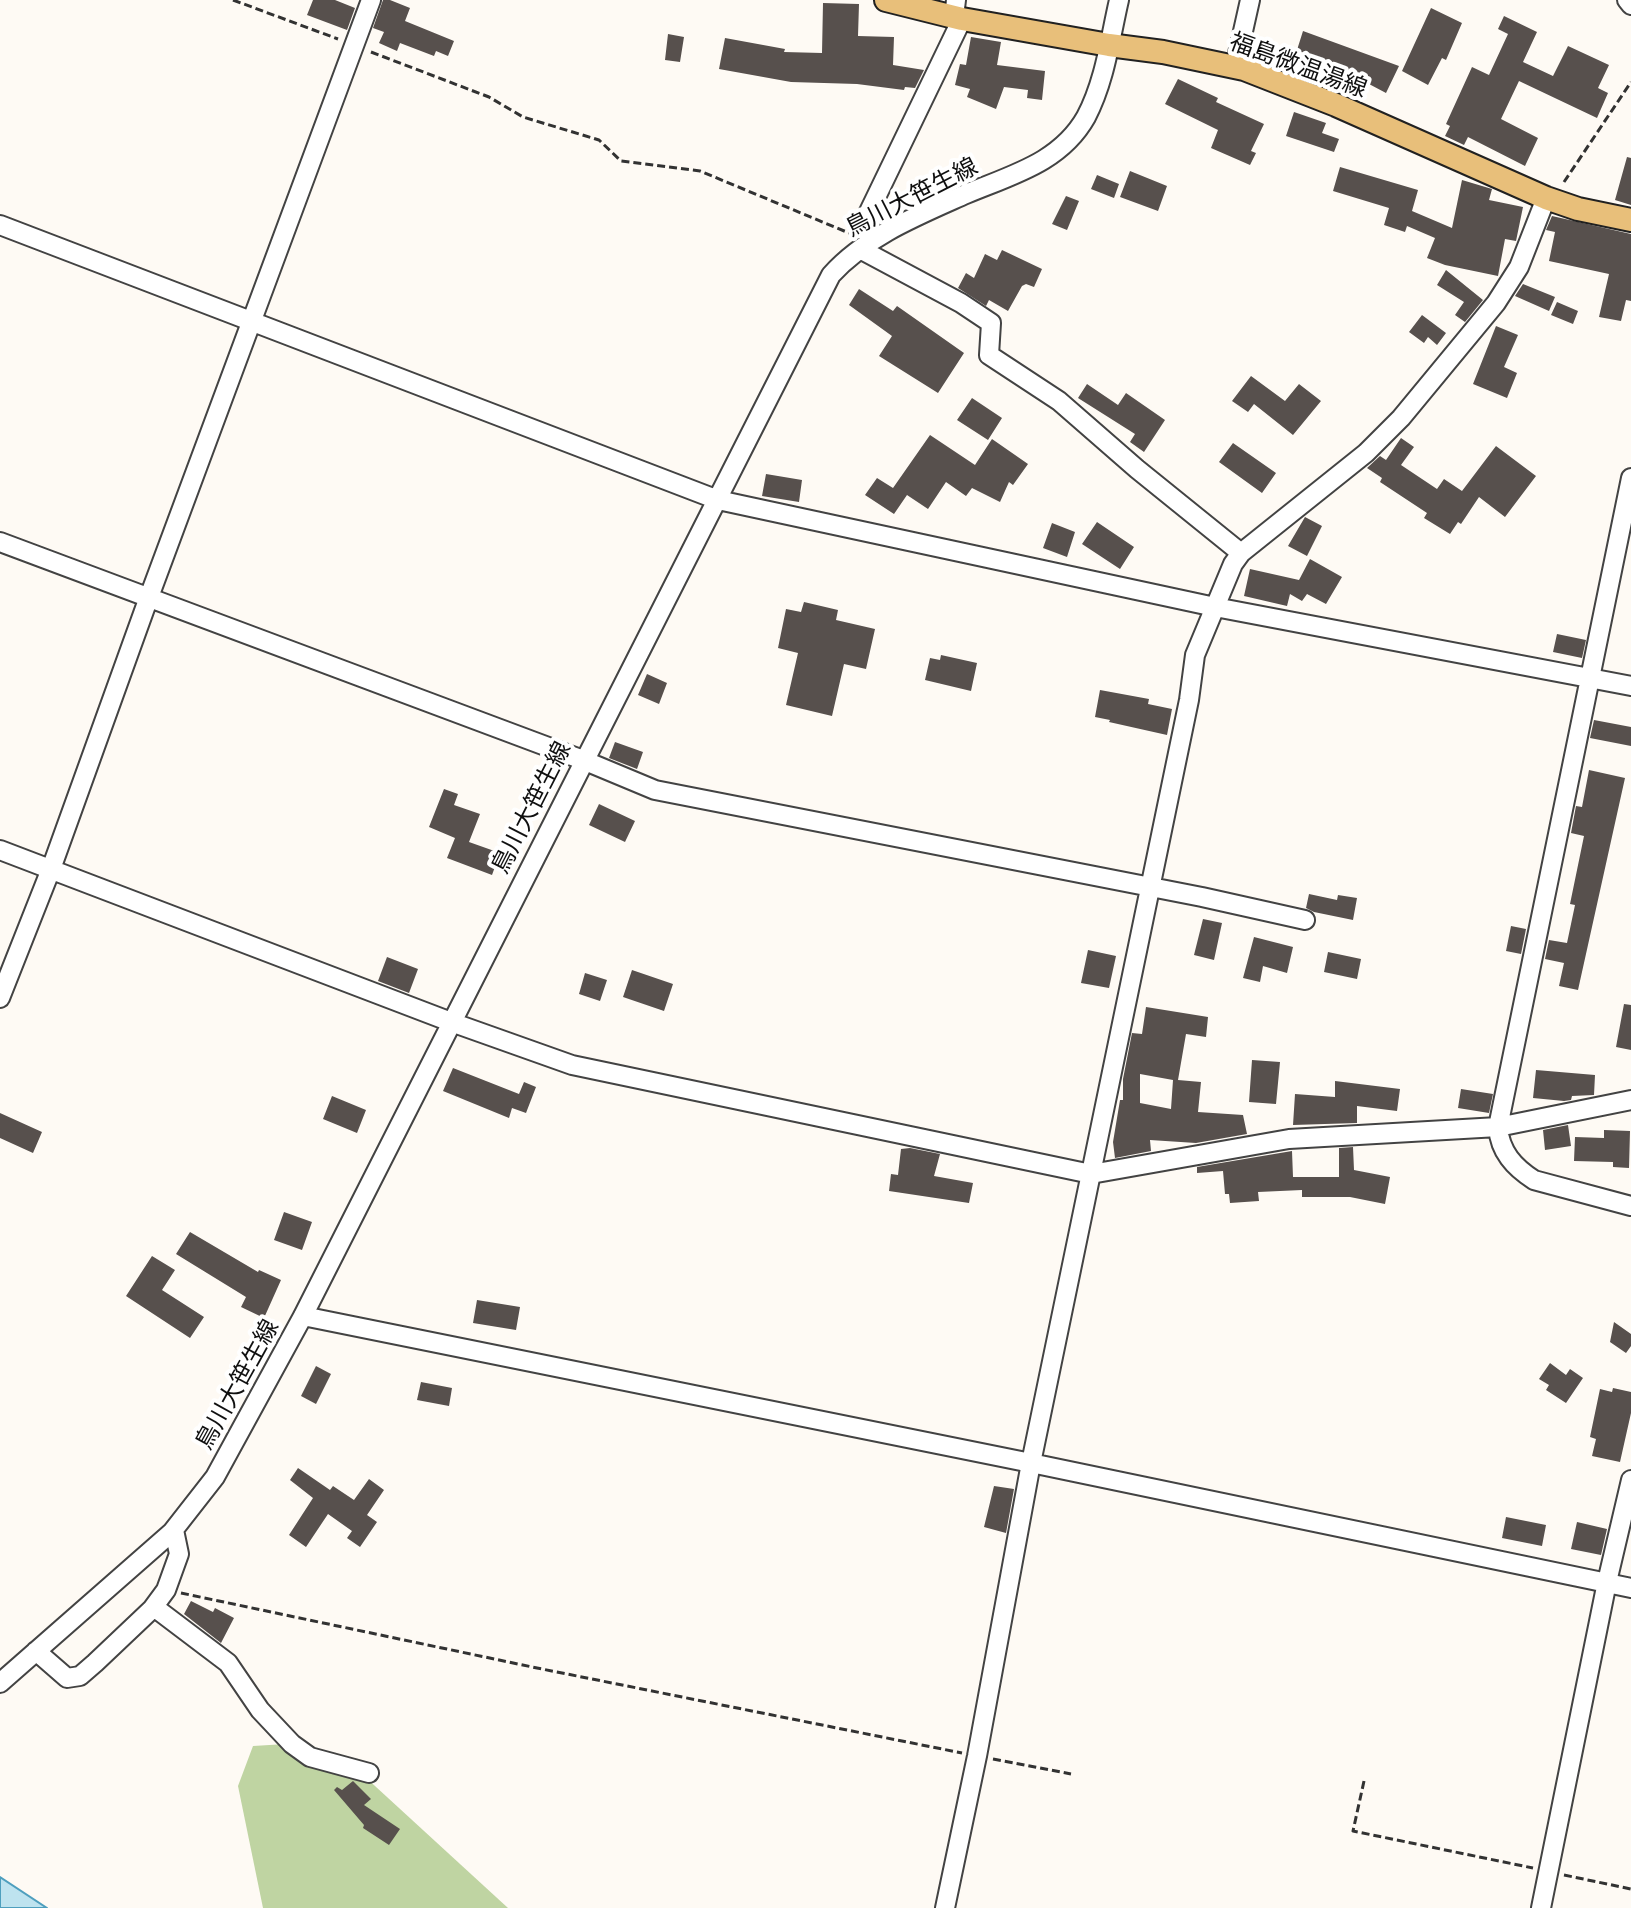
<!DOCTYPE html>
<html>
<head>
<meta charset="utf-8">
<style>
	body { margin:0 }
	canvas { display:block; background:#fefaf4 }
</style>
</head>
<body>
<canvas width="1631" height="1908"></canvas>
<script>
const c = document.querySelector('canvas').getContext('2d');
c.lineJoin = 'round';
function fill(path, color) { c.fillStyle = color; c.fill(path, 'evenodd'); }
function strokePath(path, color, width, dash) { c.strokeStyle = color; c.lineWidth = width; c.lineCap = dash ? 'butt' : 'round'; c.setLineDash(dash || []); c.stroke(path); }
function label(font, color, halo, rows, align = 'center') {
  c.font = font + ' "Zilla Slab","Noto Sans JP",serif'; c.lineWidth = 8; c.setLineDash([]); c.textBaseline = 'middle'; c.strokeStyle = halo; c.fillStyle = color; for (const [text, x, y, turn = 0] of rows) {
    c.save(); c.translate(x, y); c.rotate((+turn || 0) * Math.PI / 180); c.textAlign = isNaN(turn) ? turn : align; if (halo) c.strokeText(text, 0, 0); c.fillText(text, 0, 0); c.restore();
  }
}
fill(new Path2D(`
	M286,1744L363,1775L508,1908H263L238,1786L253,1746Z`), '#bfd4a2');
const water = new Path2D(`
	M0,1877L47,1908H0Z`);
fill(water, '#bee3ef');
strokePath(water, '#4e9fbe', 2);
fill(new Path2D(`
	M313,0H335L355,8L347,30L307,15Z
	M383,0H390L410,8L405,21L454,41L448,56L436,51L434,56L400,43L397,51L379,43L384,32L373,28Z
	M823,3L859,4L858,36L894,37L893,65L924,70L915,88L905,87L904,90L857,84L791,82L719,69L725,38L785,49L784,52L822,53Z
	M1431,8L1462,23L1446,60L1442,58L1428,85L1402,71Z
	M1504,16L1537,32L1523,62L1553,76L1568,46L1609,65L1598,88L1608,93L1597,118L1519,81L1501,119L1538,138L1525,166L1468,137L1464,145L1445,136L1450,126L1446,124L1472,67L1489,75L1508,34L1498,29Z
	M1303,31L1399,66L1386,93L1369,84L1368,88L1347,80L1349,75L1310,64L1312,57L1297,50Z
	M668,34L684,37L680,62L665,60Z
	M971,37L1001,42L997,65L1045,71L1042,100L1027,98L1028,90L1004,87L996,109L967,97L970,89L955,85L960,64L966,65Z
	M1178,79L1218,98L1216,102L1264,124L1251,151L1256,153L1250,165L1211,148L1218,130L1165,104Z
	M1294,112L1326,123L1322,133L1339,139L1334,152L1286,136Z
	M1627,157L1631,158V205L1615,200Z
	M1340,167L1418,190L1412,211L1452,228L1462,180L1492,189L1489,200L1523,207L1516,241L1505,239L1498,276L1445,265L1427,258L1435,238L1407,226L1405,232L1384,225L1389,208L1333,191Z
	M1130,171L1167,186L1158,211L1120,197Z
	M1097,175L1119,184L1114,198L1091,189Z
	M1066,196L1079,201L1067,230L1052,224Z
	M1552,216L1631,234V301L1626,300L1621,321L1599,317L1609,274L1549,261L1555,232L1546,230Z
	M1002,250L1042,269L1034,287L1026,284L1022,286L1008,311L989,300L986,306L958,288L966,273L974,278L985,254L997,260Z
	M1446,270L1483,300L1465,322L1455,315L1464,302L1437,285Z
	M1523,284L1555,297L1549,311L1515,296Z
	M859,289L893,311L897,306L964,353L938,393L879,356L892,336L849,305Z
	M1557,302L1578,311L1573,324L1551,315Z
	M1422,315L1446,333L1437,345L1428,337L1424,343L1409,332Z
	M1496,326L1518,335L1504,367L1517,373L1507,398L1473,384Z
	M1251,376L1285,401L1299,384L1321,401L1293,435L1254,404L1248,412L1232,401Z
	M1087,384L1118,405L1126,393L1165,420L1144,452L1130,442L1135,434L1078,398Z
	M972,398L1002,418L988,440L957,420Z
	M930,435L975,465L992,439L1028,464L1013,485L1009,482L1000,502L972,488L966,496L946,482L928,509L907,495L894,514L865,495L877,478L893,488Z
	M1401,438L1414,447L1401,465L1437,489L1444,479L1462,491L1496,446L1536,476L1505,517L1479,497L1461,524L1458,522L1450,534L1424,518L1427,513L1380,482L1382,478L1367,468L1380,456L1386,460Z
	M1233,443L1276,473L1262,493L1219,462Z
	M766,474L802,480L799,502L762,496Z
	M1305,517L1322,526L1307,556L1288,546Z
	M1097,522L1134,547L1120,569L1082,544Z
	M1052,523L1075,532L1067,557L1043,548Z
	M1310,559L1342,577L1326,604L1307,594L1302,601L1290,594L1287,606L1244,596L1250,569L1299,580Z
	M804,602L838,610L836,620L875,629L866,669L844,664L832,716L786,705L798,653L778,648L786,609L801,612Z
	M1557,634L1586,640L1582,658L1553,652Z
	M941,655L977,663L971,691L925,680L930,658L940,660Z
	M647,674L667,683L659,704L638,695Z
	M1100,690L1149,699L1148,704L1172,709L1167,735L1109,722L1110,720L1095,717Z
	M1594,720L1631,727V746L1590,738Z
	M615,742L643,752L637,769L609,758Z
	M1589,770L1625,778L1578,990L1559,986L1564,963L1545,959L1549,940L1567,943L1575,905L1570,904L1584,836L1571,833L1576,806L1582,807Z
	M444,789L458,794L454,805L480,814L469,842L500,853L492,875L447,858L455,838L429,827Z
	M599,804L635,821L625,842L589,825Z
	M1309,894L1337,900L1338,895L1357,898L1353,920L1314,912L1306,908Z
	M1203,919L1222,923L1214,960L1194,955Z
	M1511,926L1526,929L1521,954L1506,951Z
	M1254,937L1293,947L1287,973L1263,966L1260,982L1243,978Z
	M1088,950L1116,956L1109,988L1081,983Z
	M1328,952L1361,959L1357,979L1324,972Z
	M387,957L418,969L409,993L378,981Z
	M632,970L673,984L664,1011L623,997Z
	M585,973L607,980L600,1001L579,994Z
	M1624,1004L1631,1005V1050L1616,1047Z
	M1146,1007L1208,1017L1206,1037L1186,1034L1178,1080L1201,1082L1198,1112L1243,1115L1247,1134L1196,1143L1150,1140L1151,1151L1115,1158L1113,1142L1120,1100H1123V1079L1132,1033L1142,1034ZM1140,1074L1173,1080L1171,1109L1140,1103Z
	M1252,1060L1280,1062L1276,1104L1249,1102Z
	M453,1068L519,1094L524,1082L536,1087L526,1113L512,1108L509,1118L443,1091Z
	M1536,1070L1595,1075L1594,1095L1572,1096L1571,1100L1564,1101L1533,1098Z
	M1335,1081L1400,1089L1397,1111L1357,1106V1123L1293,1125L1295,1094L1335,1097Z
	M1461,1089L1493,1094L1489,1113L1458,1108Z
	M332,1096L366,1110L357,1133L323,1119Z
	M0,1113L42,1132L33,1153L0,1138Z
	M1568,1125L1571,1146L1545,1150L1543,1130Z
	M1604,1130L1630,1131L1629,1168L1613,1167V1162L1574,1161L1575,1137L1604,1138Z
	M1353,1147L1354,1170L1390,1177L1385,1204L1350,1197H1302V1190L1258,1192L1259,1201L1230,1203L1229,1194H1225L1223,1171L1197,1173V1167L1292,1151L1293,1177H1339V1148Z
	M910,1148L940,1154L934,1176L973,1183L969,1203L889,1191L891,1174L898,1175L901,1149Z
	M284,1212L312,1222L302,1250L274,1240Z
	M190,1232L258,1272L259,1270L281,1280L264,1318L241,1307L246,1297L176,1254Z
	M152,1256L175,1270L162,1290L204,1317L190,1338L126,1296Z
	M477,1300L520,1307L516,1330L473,1323Z
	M1614,1322L1631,1334V1346L1626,1353L1610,1342Z
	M1550,1363L1566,1375L1570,1369L1583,1378L1566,1403L1546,1390L1549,1385L1539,1379Z
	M316,1366L331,1374L316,1404L301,1396Z
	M421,1382L452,1388L449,1406L417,1400Z
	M1613,1388L1631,1392V1413L1620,1462L1592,1456L1596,1439L1590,1437L1600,1389L1612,1392Z
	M298,1468L330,1490L333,1486L354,1500L369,1479L384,1490L367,1515L377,1522L360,1547L347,1538L352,1531L328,1514L306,1547L289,1535L313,1498L290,1480Z
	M994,1486L1014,1489L1006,1533L984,1527Z
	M1506,1517L1546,1525L1542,1546L1502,1538Z
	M1577,1522L1607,1529L1601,1555L1571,1549Z
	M191,1601L213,1612L215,1608L234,1618L221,1643L184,1614Z
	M353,1781L371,1799L364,1805L400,1829L389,1845L363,1828L364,1825L334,1790L337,1787L342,1790Z`), '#57504d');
const minor = new Path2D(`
	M1627,0L1631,5
	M954,17L956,0
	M1235,67L1250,0
	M0,225L718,500L1215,607L1631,686
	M871,242L864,222L962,19
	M860,249L961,303L991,323L989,355L1059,401L1137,469L1241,553
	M1631,478L1498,1127C1500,1152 1514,1167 1534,1180L1631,1206
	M0,542L583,760L655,790L1202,897L1305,920
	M0,850L451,1022L572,1065L1091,1174L1289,1139L1498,1127L1631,1100
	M0,998L51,869L149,597L371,0
	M303,1316L1031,1463L1631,1588
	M154,1607L228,1663L260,1710L292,1744L310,1757L369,1773
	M36,1651L67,1678L80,1676L95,1663L152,1609L166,1590L179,1554L174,1530
	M0,1683L172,1532L215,1477L303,1316L831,275C866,236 919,215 966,194C1011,175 1060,163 1086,117C1105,81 1110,39 1119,0
	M945,1908L977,1756L1031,1463L1189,700L1195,655L1233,564L1241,553L1366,453L1401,418L1496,303L1519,267L1546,198
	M1541,1908L1607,1582L1631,1480`);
const major = new Path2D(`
	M886,0L962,19L1109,45L1163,52L1244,69L1336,105L1546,198L1578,209L1631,220`);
strokePath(minor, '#434343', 22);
strokePath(major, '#212121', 26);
strokePath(new Path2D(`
	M233,0L338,39
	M371,52L489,97L523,117L599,140L621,161L700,171L849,233
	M1564,182L1631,82
	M181,1593L537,1668L962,1753
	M993,1759L1071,1774
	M1364,1781L1353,1831L1533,1868
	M1564,1875L1631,1889`), '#323232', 3, [8, 4]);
strokePath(minor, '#fff', 18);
strokePath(major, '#e8bf7a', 22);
label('24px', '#101010', '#fff', [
	["福島微温湯線",1298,66,20],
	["鳥川大笹生線",912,198,-27],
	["鳥川大笹生線",532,808,-63],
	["鳥川大笹生線",238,1385,-61]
]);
</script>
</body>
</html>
